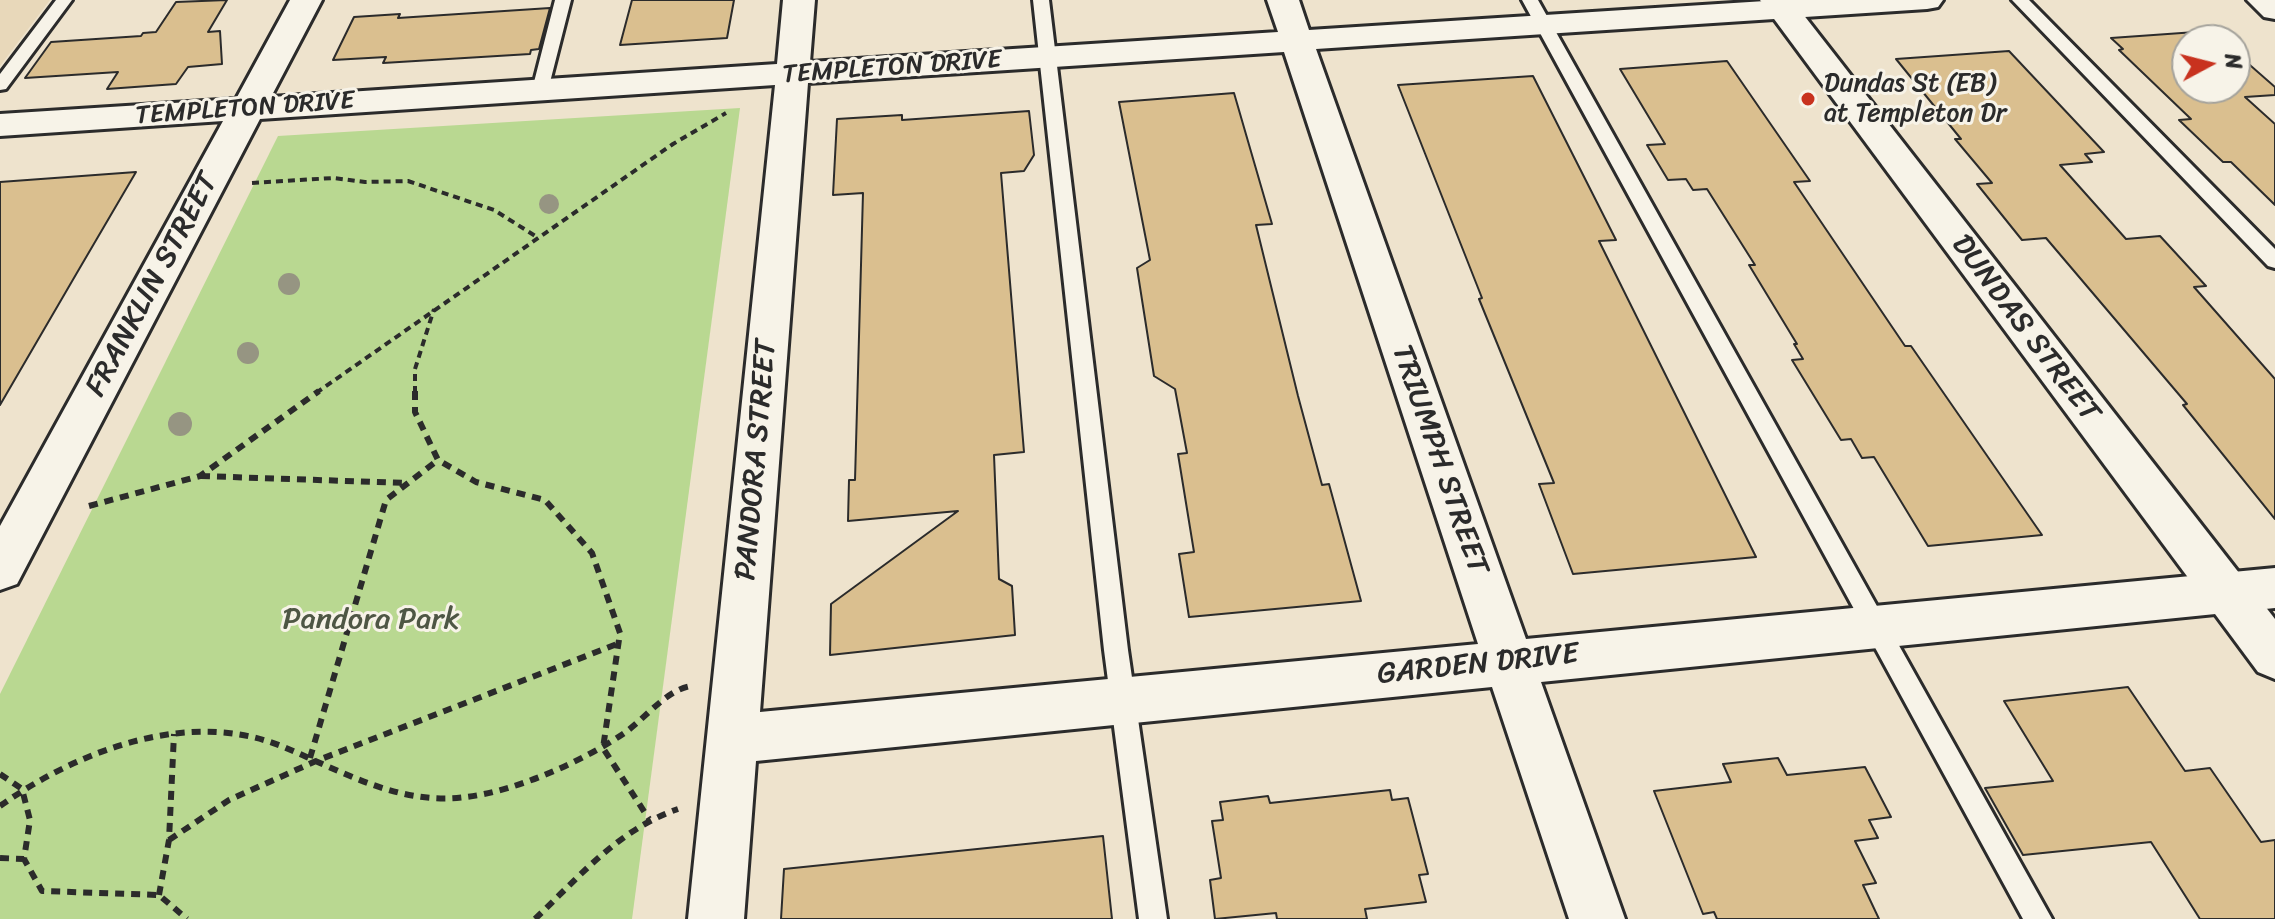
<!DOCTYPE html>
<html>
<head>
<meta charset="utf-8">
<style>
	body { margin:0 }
	#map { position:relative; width:2275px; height:919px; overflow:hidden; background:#eee3cd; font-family:Sriracha,sans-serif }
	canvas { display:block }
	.north { position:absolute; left:2171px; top:24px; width:80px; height:80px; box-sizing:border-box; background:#f7f3e8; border:2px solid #a5a39c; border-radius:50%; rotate:83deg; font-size:22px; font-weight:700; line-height:32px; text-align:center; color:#2b2b2b }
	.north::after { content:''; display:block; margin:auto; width:28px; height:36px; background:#c8321e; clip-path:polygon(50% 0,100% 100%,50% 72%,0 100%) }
</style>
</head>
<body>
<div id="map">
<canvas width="2275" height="919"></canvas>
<div class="north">N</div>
</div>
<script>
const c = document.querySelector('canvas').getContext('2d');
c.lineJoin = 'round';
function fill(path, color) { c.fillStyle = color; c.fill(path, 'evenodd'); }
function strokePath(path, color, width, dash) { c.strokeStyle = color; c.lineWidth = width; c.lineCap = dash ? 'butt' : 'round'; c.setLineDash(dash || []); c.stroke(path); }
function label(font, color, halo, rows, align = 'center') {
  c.font = font + ' Sriracha,sans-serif'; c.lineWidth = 6; c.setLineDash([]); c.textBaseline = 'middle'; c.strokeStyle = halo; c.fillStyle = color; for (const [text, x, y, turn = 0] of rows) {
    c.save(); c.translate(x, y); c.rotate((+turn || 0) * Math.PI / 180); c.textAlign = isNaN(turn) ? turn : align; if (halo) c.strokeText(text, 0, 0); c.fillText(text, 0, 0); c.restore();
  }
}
fill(new Path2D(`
	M0,0H50L0,66Z`), '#e8d8ba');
fill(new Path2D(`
	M740,108L632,919H0V694L278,136Z`), '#b9d891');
const building = new Path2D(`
	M227,0L208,32L220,31L222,64L188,67L176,84L107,89L118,72L25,78L51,42L141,36L143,33L156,32L176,2Z
	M632,0H734L727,38L620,45Z
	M550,8L539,49L531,50L530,54L383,63L386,57L333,60L354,17L400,14L398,18Z
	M2210,31L2221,40H2187V88H2235V52L2275,87V95L2245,97L2275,124V205L2231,162H2223L2179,120L2191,119L2119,50L2123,49L2111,38Z
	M2009,51L2104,152L2085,154L2092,162L2060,165L2126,239L2160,236L2206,286L2194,287L2275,379V519L2183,405L2187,404L2046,238L2022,240L1977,184L1992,183L1955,139H1961L1896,59Z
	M1727,61L1810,181L1794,182L1905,346H1911L2042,535L1928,546L1874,457L1862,458L1851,439L1841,440L1792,360L1803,359L1794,344H1797L1749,265H1755L1707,189L1693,190L1686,179L1668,180L1647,145L1665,144L1620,69Z
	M1533,76L1616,240L1599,241L1756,557L1573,574L1539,484L1554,483L1479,299L1482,298L1398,85Z
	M1234,93L1272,224L1256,225L1298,396L1322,485L1329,484L1361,601L1189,617L1179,554L1194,552L1178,454L1187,453L1175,389L1154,376L1137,268L1150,260L1119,102Z
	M1029,111L1034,155L1024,171L1001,173L1024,452L994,455L999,579L1012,586L1015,635L830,655L831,604L958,511L848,521L849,480H855L863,193L833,195L837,119L902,115V120Z
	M136,172L78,271L0,405V182Z
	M2128,687L2185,771L2210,768L2261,842L2275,840V919H2200L2151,842L2023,855L1985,788L2053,781L2004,701Z
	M1778,758L1787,775L1865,767L1891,817L1869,820L1878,838L1855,841L1876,883L1863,885L1879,919H1717L1714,912L1703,914L1654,791L1731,782L1723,764Z
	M1390,790L1392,800L1408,798L1428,874L1419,875L1426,902L1365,909L1367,919H1277L1276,913L1215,919L1210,880L1221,878L1212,821L1223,820L1220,802L1268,796L1270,803Z
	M1103,836L1112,919H781L784,869Z`);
fill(building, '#dabf8f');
strokePath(building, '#2b2b2b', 2);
const service = new Path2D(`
	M56,0H72L6,89L0,90V74Z
	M555,0H571L548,90L540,95L532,90Z
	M1033,0H1049L1128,650L1167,919H1139L1104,650Z
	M1522,0H1538L2052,919H2023Z
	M2012,0H2029L2275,249V268L2268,266Z`);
const minor = new Path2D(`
	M290,0H322L271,97L777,64L783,0H815L810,62L1278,32L1267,0H1299L1309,30L1781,0H1943L1938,7L1927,9L1316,49L1526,639L2275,568V608L1541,682L1625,919H1569L1492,687L756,761L744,919H688L775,85L260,119L17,584L0,590V526L223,121L0,136V114L236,99ZM1284,52L1478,644L760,712L808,83Z
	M2247,0H2275V19L2264,17Z`);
const secondary = new Path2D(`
	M1760,0H1792L2275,619V679L2258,672Z`);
strokePath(service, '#2b2b2b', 6);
strokePath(minor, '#2b2b2b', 6);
strokePath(secondary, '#2b2b2b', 6);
strokePath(new Path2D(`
	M252,183L333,178L365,182L408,181L494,210L537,237
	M316,393L673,144L726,113
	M415,393V369L434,309`), '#2b2b2b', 4, [7, 5]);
strokePath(new Path2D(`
	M415,391V412L438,460L476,482L545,500L592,553L620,633L603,748L649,819
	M201,476L406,483
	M89,506L200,476L319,391
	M310,758L386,500L438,460
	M0,774L22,789L30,820L24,859L42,891L159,895L187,919
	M0,806C79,750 191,707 286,748C343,772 401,806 466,797C516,791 581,762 623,734C645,719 666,690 691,686
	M169,840L229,800L316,761L617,644
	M0,858L24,859
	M159,895L169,840L174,734
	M535,919C579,877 619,829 678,809`), '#2b2b2b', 6, [9, 7]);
fill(service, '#f7f3e8');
fill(minor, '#f7f3e8');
fill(secondary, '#f7f3e8');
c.fillStyle = '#969582';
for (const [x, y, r] of [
	[549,204,10],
	[289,284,11],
	[248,353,11],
	[180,424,12]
]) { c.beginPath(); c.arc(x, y, r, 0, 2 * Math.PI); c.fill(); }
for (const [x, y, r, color] of [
	[1808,99,8,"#c8321e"]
]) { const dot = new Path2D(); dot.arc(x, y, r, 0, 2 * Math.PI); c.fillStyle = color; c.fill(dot); strokePath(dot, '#f7f3e8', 3); }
label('26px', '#2b2b2b', '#f7f3e8', [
	["TEMPLETON DRIVE",892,68,-4],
	["TEMPLETON DRIVE",245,109,-4]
]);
label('26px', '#2b2b2b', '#f7f3e8', [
	["Dundas St (EB)",1824,84],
	["at Templeton Dr",1824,114]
], 'left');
label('30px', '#2b2b2b', '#f7f3e8', [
	["FRANKLIN STREET",153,285,-62],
	["DUNDAS STREET",2025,329,53],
	["PANDORA STREET",757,460,-85],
	["TRIUMPH STREET",1439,460,71],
	["GARDEN DRIVE",1478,665,-6]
]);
label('30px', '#4e5644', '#f7f3e8', [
	["Pandora Park",371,620]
]);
</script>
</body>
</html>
